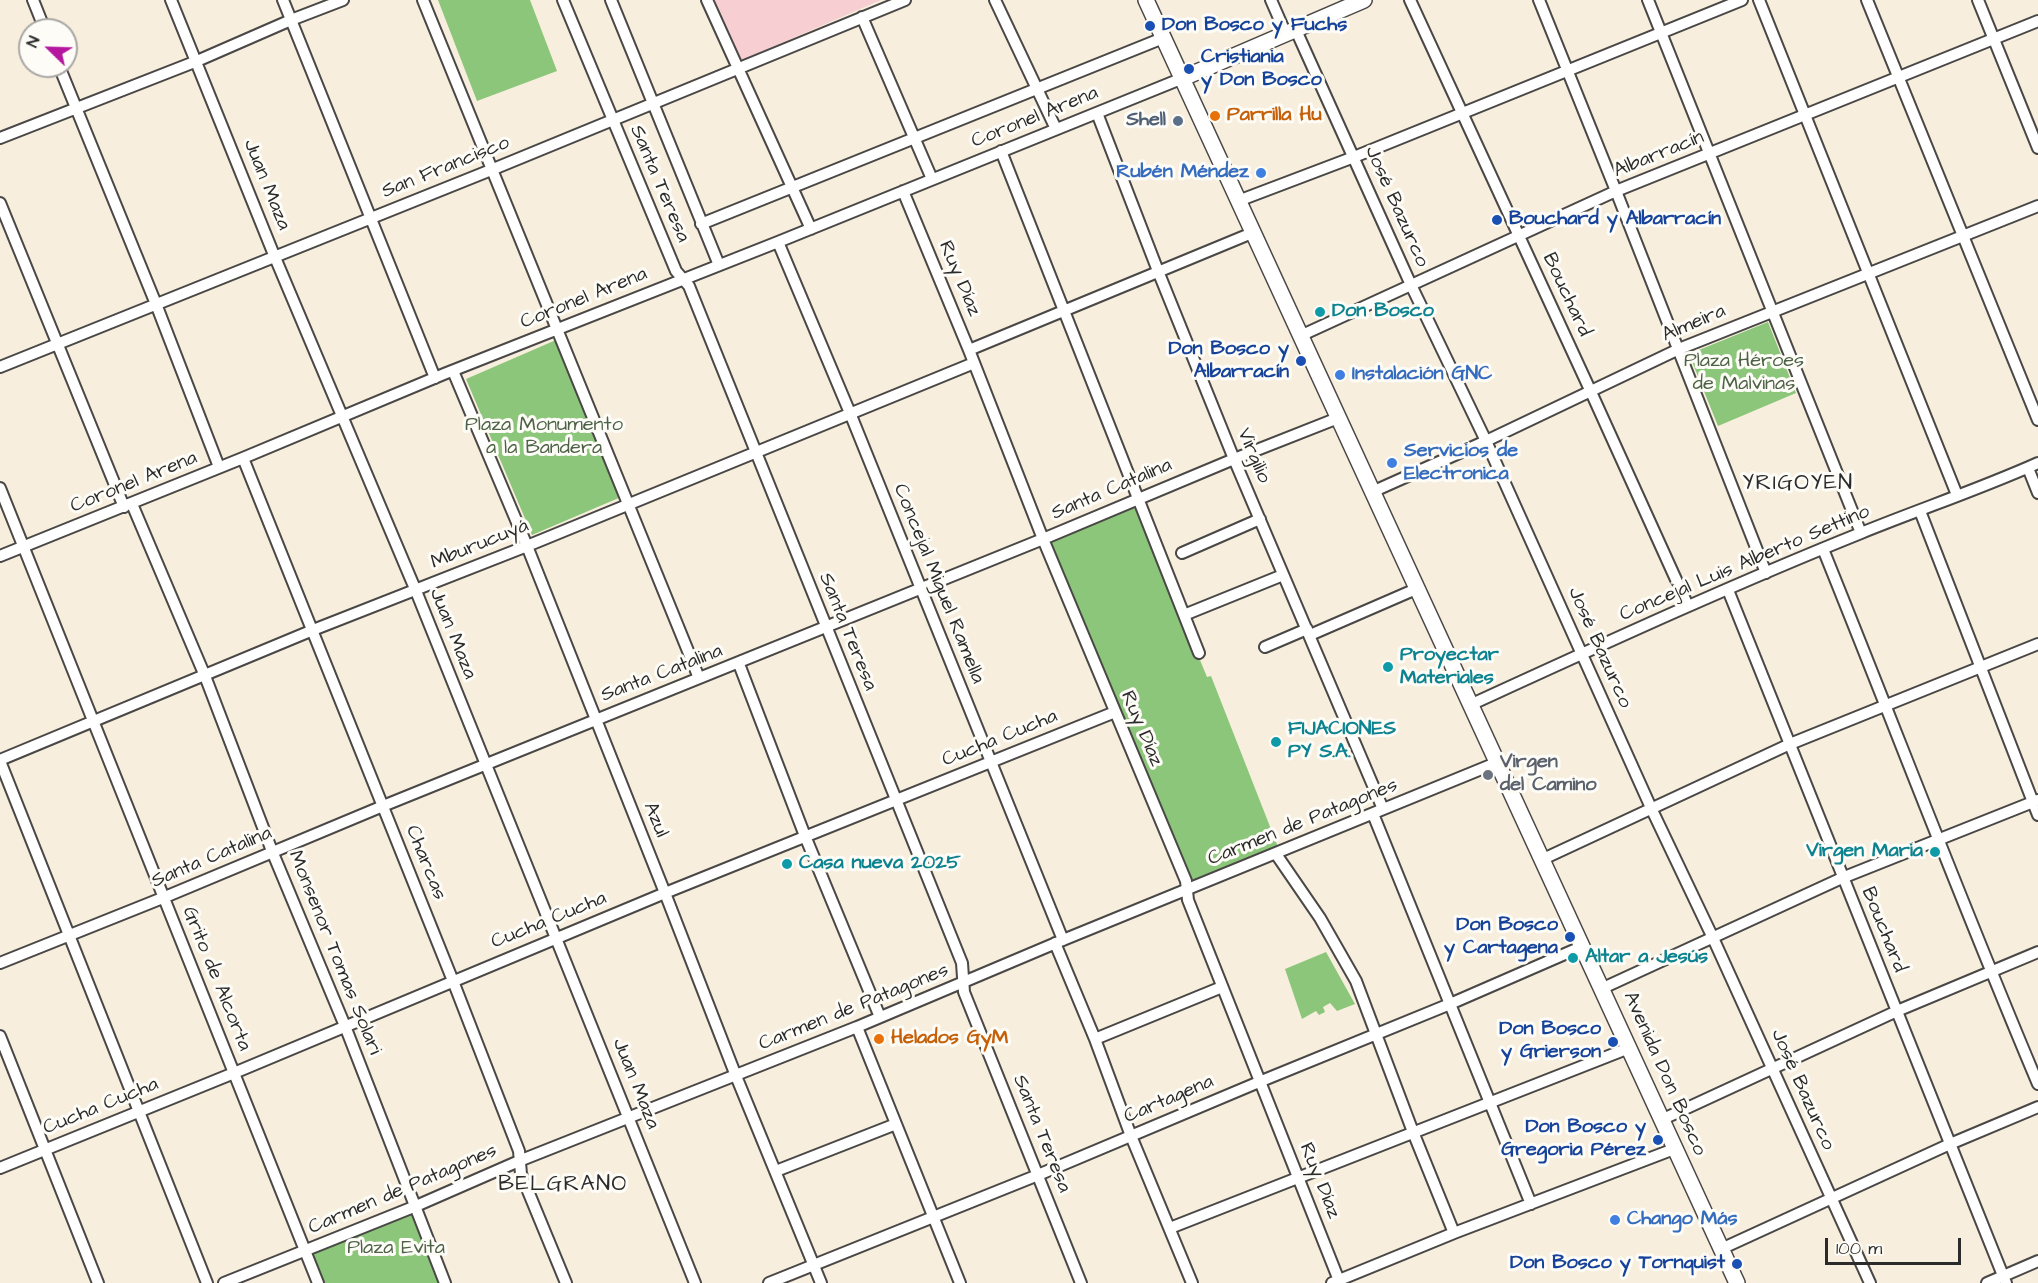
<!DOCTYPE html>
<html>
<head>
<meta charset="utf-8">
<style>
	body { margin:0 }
	#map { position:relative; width:2038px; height:1283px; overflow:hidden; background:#f7eedd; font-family:"Architects Daughter",sans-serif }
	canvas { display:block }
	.north { position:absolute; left:18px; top:18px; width:60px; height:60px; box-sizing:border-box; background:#fdfcf7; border:2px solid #a9a8a5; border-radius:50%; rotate:293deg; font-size:16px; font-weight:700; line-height:24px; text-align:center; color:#2b2b2b }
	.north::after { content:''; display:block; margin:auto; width:21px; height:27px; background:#b5179e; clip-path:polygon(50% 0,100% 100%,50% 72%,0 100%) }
	.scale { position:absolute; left:1825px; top:1238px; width:136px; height:27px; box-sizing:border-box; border:3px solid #2b2b2b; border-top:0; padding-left:8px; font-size:18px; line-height:21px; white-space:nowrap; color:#2b2b2b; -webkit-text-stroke:4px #fdfcf7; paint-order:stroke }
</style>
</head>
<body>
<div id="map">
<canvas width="2038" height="1283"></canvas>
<div class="north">N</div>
<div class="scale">100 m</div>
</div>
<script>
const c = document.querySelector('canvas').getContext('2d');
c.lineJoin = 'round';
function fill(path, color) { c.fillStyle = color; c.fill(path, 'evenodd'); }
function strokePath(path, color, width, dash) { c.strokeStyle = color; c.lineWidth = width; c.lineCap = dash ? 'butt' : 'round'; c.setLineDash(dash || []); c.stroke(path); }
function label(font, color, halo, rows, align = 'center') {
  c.font = font + ' "Architects Daughter",sans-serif'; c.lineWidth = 6; c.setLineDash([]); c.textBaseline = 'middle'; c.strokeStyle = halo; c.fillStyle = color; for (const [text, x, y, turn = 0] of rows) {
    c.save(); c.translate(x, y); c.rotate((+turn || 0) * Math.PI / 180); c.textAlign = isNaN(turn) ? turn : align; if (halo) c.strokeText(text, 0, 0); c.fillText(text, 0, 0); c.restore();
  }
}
fill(new Path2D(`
	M714,0H881L740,61Z`), '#f7cfd3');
fill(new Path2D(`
	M438,0H530L557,71L477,101Z
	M1768,322L1796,393L1718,426L1689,354Z
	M556,340L621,497L532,535L466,379Z
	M1131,507L1138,510L1207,677L1211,676L1278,847L1197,880L1189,879L1049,544L1050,541Z
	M1326,952L1355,1004L1337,1011L1330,1003L1323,1007L1325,1012L1319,1015L1316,1011L1302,1019L1285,969Z
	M416,1206L445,1283H318L305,1251Z`), '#8cc67a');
const street = new Path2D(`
	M33,0L45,30
	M171,0L274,255L416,591L695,1283
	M283,0L435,378
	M423,0L699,678
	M563,0L676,271L689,286L962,963L964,992L1081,1283
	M611,0L719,265
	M707,0L811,229
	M995,0L1056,129
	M1271,0L1285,32
	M1410,0L1591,392L1688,606
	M1539,0L1616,191L1766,573
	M1648,0L1861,533
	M1759,0L1957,495
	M1867,0L2038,420
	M1978,0L2038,148
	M862,17L932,179
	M1295,28L1411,285L1486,441L1652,810L1713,938L1870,1283
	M59,66L156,304L219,467
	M1097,113L1158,271L1234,459L1383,809
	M0,138L197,61L291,20L343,0
	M1001,151L1199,653
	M903,191L969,350L1043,539L1186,881L1188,900L1340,1283
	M1238,201L1354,157L1742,0
	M0,203L124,507
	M701,224L1163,38
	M778,242L850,413L1063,940
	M1300,336L1616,191L2038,21
	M969,350L1252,233
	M0,367L491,170L905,0
	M453,371L527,546L665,893L736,1076L821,1283
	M243,458L453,981L519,1151L521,1174L566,1283
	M2028,468L2038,493
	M0,488L318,1283
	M1372,492L1486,441L1679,349L2038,206
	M132,504L205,676L272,851L345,1026L445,1283
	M1920,511L2038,815
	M1823,549C1895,727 1963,907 2038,1084
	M1182,553L1260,519
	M0,556L243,458L444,374L778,242L1183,78
	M1728,590L2006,1283
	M1184,615L1283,575
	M1310,635L1416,589
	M1265,647L1307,629
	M739,664L805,836L880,1017
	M1470,705C1599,646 1729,586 1861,533C1920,509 1980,489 2038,463
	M0,760L313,630L527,546L974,363
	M0,761L207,1283
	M1373,814L1531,1204
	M1276,854L1320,918L1356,981L1413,1132L1454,1233
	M1541,860L1790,744L2038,644
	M1055,943L1095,1039L1131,1136L1192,1283
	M0,963L165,897L383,806L1043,539L1234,459L1338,418
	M1603,988L1842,878L2038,800
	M857,1027L960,1283
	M0,1036L98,1283
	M1095,1039L1222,987
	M1661,1120L1897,1011L2038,952
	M0,1168L234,1073L665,893L1115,712
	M776,1171L896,1124
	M1170,1228L1629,1048
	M1721,1249L1950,1144L2038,1107
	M224,1283L416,1206L519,1161L857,1027L1063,940L1496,763
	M769,1283L1038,1175L1259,1082L1450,1004L1581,947
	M1332,1283L1454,1233L1674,1149
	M1987,1283L2038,1261`);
const secondary = new Path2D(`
	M1146,0L1737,1283
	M1183,78L1364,0`);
strokePath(street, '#4a4846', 14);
strokePath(secondary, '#4a4846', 18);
strokePath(street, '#fff', 10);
strokePath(secondary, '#fff', 15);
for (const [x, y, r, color] of [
	[1150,26,6,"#1a4fb4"],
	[1189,69,6,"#1a4fb4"],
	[1215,116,6,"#e8710a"],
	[1178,121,6,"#5c6f8a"],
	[1261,173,6,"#3f7fe0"],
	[1497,220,6,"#1a4fb4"],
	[1320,312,6,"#0f9aa8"],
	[1301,361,6,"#1a4fb4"],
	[1340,375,6,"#3f7fe0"],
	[1392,463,6,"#3f7fe0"],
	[1388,667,6,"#0f9aa8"],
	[1276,742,6,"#0f9aa8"],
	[1488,775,6,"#6b7280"],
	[1935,852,6,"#0f9aa8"],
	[787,864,6,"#0f9aa8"],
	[1570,937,6,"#1a4fb4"],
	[1573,958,6,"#0f9aa8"],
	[879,1039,6,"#e8710a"],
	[1613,1042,6,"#1a4fb4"],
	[1658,1140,6,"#1a4fb4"],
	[1615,1220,6,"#3f7fe0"],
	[1737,1264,6,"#1a4fb4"]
]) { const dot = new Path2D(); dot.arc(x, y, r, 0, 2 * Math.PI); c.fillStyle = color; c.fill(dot); strokePath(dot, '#fdfcf7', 2); }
label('bold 20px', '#164399', '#fdfcf7', [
	["Don Bosco y Fuchs",1162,26,"left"],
	["Cristiania",1201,58,"left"],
	["y Don Bosco",1201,81,"left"],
	["Bouchard y Albarracín",1509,220,"left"],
	["Don Bosco y",1289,350],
	["Albarracín",1289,373],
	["Don Bosco",1558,926],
	["y Cartagena",1558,949],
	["Don Bosco",1601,1030],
	["y Grierson",1601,1053],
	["Don Bosco y",1646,1128],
	["Gregoria Pérez",1646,1151],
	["Don Bosco y Tornquist",1725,1264]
], 'right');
label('bold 20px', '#c56008', '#fdfcf7', [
	["Parrilla Hu",1227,116],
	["Helados GyM",891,1039]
], 'left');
label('20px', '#2b2b2b', '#fdfcf7', [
	["Coronel Arena",1035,118,-22],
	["Albarracín",1659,155,-22],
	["San Francisco",446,168,-22],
	["Santa Teresa",659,184,67],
	["Juan Maza",266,185,68],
	["José Bazurco",1396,207,66],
	["Ruy Díaz",959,279,67],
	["Bouchard",1566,295,65],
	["Coronel Arena",584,299,-22],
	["Almeira",1694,324,-23],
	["Virgilio",1253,456,67],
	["Coronel Arena",134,483,-22],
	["Santa Catalina",1112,490,-23],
	["Mburucuyá",480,545,-22],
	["Concejal Luis Alberto Settino",1745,564,-23],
	["Concejal Miguel Ramella",938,584,68],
	["Santa Teresa",847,632,68],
	["Juan Maza",452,634,68],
	["José Bazurco",1599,648,66],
	["Santa Catalina",662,674,-21],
	["Ruy Díaz",1141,729,67],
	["Cucha Cucha",1000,739,-22],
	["Azul",655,820,68],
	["Carmen de Patagones",1303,823,-22],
	["Santa Catalina",212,858,-23],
	["Charcas",425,863,68],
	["Cucha Cucha",549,921,-22],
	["Bouchard",1883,930,68],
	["Monsenor Tomas Solari",334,953,68],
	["Grito de Alcorta",216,979,68],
	["Carmen de Patagones",854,1008,-22],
	["Avenida Don Bosco",1664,1074,66],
	["Juan Maza",635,1084,68],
	["José Bazurco",1802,1090,66],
	["Cartagena",1169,1100,-23],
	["Cucha Cucha",101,1107,-22],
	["Santa Teresa",1041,1134,68],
	["Ruy Díaz",1319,1181,68],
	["Carmen de Patagones",403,1190,-23]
]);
label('bold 20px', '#4e5e75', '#fdfcf7', [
	["Shell",1166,121]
], 'right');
label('bold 20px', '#366cbe', '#fdfcf7', [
	["Rubén Méndez",1249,173,"right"],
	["Instalación GNC",1352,375],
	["Servicios de",1404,452],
	["Electronica",1404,475],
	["Chango Más",1627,1220]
], 'left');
label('bold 20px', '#0d838f', '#fdfcf7', [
	["Don Bosco",1332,312],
	["Proyectar",1400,656],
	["Materiales",1400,679],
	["FIJACIONES",1288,730],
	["PY S.A.",1288,753],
	["Virgen Maria",1923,852,"right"],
	["Casa nueva 2025",799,864],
	["Altar a Jesús",1585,958]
], 'left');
label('20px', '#4d6147', '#fdfcf7', [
	["Plaza Héroes",1744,362],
	["de Malvinas",1744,385],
	["Plaza Monumento",544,426],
	["a la Bandera",544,449],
	["Plaza Evita",396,1249]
]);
label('bold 20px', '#5b616d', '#fdfcf7', [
	["Virgen",1500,763],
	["del Camino",1500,786]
], 'left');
c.letterSpacing = '1.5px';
label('22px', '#2b2b2b', '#fdfcf7', [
	["YRIGOYEN",1798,484],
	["BELGRANO",563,1185]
]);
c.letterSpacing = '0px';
</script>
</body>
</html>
